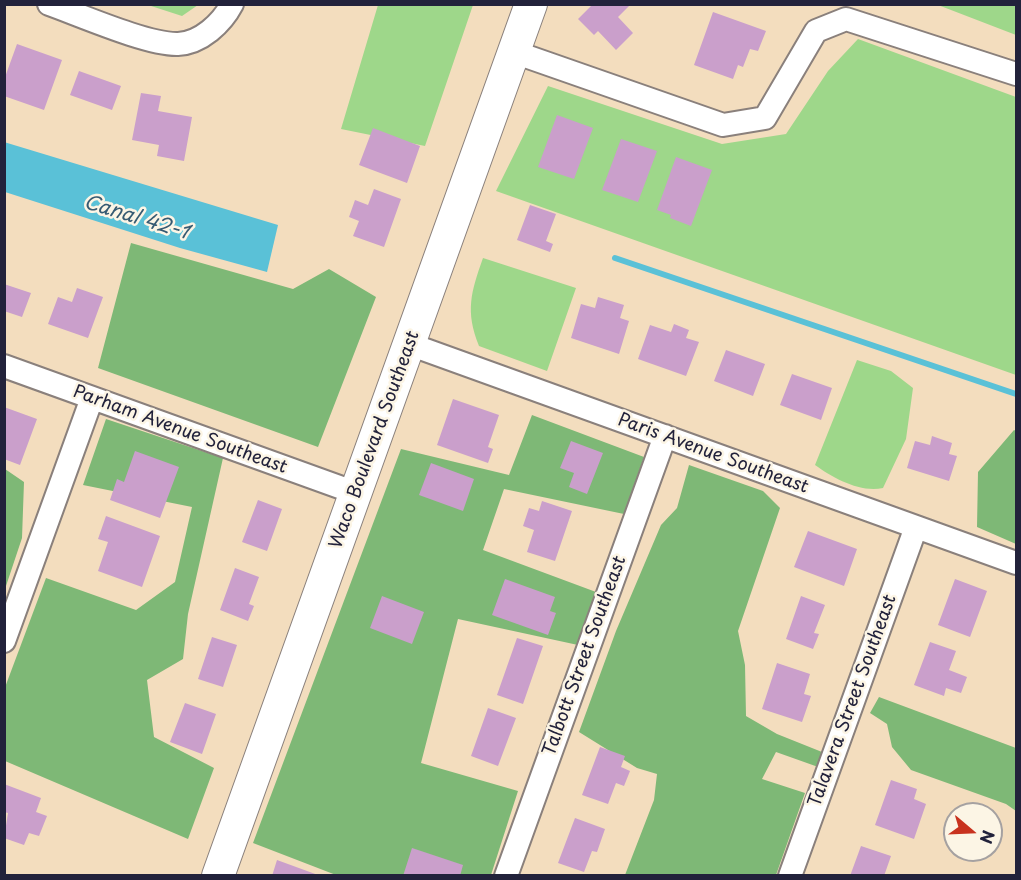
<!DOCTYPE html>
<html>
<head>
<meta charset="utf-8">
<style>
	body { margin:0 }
	#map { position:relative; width:1021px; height:880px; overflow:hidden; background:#f3ddbe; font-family:"Playpen Sans",sans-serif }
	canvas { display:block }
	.frame { position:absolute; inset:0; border:6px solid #22223b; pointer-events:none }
	.north { position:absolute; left:943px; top:802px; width:60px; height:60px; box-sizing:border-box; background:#fcf5e5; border:2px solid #a5a1a1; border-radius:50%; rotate:109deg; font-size:16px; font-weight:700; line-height:24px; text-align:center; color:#22223b }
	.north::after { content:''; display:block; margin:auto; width:21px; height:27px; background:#c8321e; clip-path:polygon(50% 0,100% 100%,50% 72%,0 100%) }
</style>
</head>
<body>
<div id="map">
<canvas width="1021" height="880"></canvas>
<div class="frame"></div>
<div class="north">N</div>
</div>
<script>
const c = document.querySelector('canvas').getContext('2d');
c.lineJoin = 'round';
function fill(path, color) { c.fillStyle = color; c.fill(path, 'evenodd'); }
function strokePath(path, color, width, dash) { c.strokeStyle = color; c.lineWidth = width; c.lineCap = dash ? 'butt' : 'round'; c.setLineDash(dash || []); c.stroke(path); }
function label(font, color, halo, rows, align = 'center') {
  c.font = font + ' "Playpen Sans",sans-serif'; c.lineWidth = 5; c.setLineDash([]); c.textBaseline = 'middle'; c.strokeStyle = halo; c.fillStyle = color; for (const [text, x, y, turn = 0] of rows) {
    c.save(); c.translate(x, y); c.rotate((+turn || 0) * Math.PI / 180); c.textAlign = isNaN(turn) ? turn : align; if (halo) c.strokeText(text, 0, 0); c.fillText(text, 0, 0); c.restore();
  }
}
fill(new Path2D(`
	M148,5L198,4V5L182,16Z
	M378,5H473L425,146L341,129Z
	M938,5H1016V35Z
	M858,39L1016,97V375L496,191L548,86L722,144L786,134L828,71Z
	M483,258L576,288L547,371L479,346C465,311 471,292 483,258Z
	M857,360L891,371L913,388L906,439L883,488C860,493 833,478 815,465Z`), '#9ed78a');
fill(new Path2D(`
	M131,243L293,289L329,269L376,297L318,447L98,368Z
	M532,415L644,457L624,514L504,489L483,550L596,592L578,645L458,619L421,763L518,791L491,875H336L253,843L401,449L509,475Z
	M106,419L223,458L188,614L183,659L147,680L154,737L214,768L188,839L5,761L4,690L46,578L136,610L175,582L192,507L83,485Z
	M1014,430L1016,431V544L977,527L978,472Z
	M689,465L763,491L780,508L738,631L745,665L746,716L777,734L822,752L821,768L776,752L762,779L805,793L776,875H625L654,800L657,774L637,768L579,732L616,631L661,525L677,508Z
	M5,469L24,482L22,538L5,589Z
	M879,697L1016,748V811L1006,804L911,770L892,747L887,724L870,713Z`), '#7eb876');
fill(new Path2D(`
	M4,142L278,225L267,272L180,248L5,192Z`), '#5ac1d7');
strokePath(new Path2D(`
	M615,258L1016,394`), '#5ac1d7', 6);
fill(new Path2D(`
	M593,4H631L618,17L633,33L616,50L598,31L594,35L578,19Z
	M713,12L766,31L758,51L750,49L743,67L738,65L733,79L694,65Z
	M17,44L62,60L44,110L4,96V80Z
	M79,71L121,86L112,110L70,95Z
	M141,93L161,96L158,111L192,117L184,161L157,156L159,145L132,140Z
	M557,115L593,128L574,179L538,167Z
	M373,128L420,146L407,183L359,165Z
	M621,139L657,151L638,202L602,190Z
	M676,157L712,170L691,226L670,218L671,215L657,210Z
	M374,189L401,199L384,247L353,236L359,221L349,217L355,200L368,205Z
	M530,205L556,214L546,241L553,244L550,252L517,240Z
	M4,284L31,293L22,317L4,311Z
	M77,288L103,297L88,338L48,324L58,297L72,302Z
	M598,297L624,305L620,318L629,321L619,354L571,338L581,304L595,308Z
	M674,324L689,330L686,338L699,342L686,376L638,359L650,325L671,332Z
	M726,350L765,364L753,396L714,381Z
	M792,374L832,388L821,420L780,405Z
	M453,399L499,415L488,447L493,449L488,463L437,445Z
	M4,407L37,419L20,465L4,459Z
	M932,436L952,443L949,454L957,456L949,481L907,468L915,441L930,445Z
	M571,441L603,453L587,494L569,487L574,473L560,468Z
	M135,451L179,467L160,518L110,500L117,479L124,482Z
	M431,463L474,479L463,511L419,495Z
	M258,500L282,509L267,551L242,542Z
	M542,501L572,511L555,561L527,552L534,530L523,526L529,508L539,511Z
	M106,516L160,536L142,587L98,571L108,542L98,539Z
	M808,531L857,549L844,586L794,567Z
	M235,568L259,577L249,604L254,606L248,621L220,610Z
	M505,579L555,597L550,611L556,613L548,635L492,615Z
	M955,579L987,591L970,637L938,625Z
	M382,596L424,612L412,644L370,628Z
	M801,596L825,605L814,633L819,634L813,649L786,639Z
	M212,637L237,645L223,687L198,679Z
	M517,638L543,646L523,704L497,695Z
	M930,642L956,651L949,670L967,677L961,693L946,688L944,696L914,685Z
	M777,663L810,674L804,694L811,696L802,722L762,709Z
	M185,703L216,714L202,754L170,742Z
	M488,708L516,718L498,766L471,756Z
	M600,747L625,756L621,767L630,771L624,786L616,783L608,804L582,795Z
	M891,780L917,789L914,799L926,804L914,839L875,825Z
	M4,784L41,798L36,812L47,816L39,836L29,833L24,845L4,838L8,813L4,812Z
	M575,818L605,829L597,852L592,851L584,872L558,863Z
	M861,846L891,856L884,876H850Z
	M412,848L463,865L460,876H403Z
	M277,860L318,875V876H272Z`), '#ca9fcb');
const street = new Path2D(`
	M49,4C80,15 148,45 178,44C201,43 222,23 232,4
	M514,52L723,125L765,118L816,31L846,19L1016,74
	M409,344L1016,563
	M4,366L356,493
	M4,641L92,398
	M506,876L665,436
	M790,876L916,527`);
const secondary = new Path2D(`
	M218,876L531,4`);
strokePath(street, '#8a807c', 26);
strokePath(secondary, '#8a807c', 34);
strokePath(street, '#fff', 22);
strokePath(secondary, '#fff', 32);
label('18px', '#22223b', '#fcf5e5', [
	["Parham Avenue Southeast",180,430,20],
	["Waco Boulevard Southeast",375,440,-70],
	["Paris Avenue Southeast",713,454,20],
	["Talbott Street Southeast",585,656,-70],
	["Talavera Street Southeast",853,701,-70]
]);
label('italic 20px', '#365a72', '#fcf5e5', [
	["Canal 42-1",136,218,17]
]);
</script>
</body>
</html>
